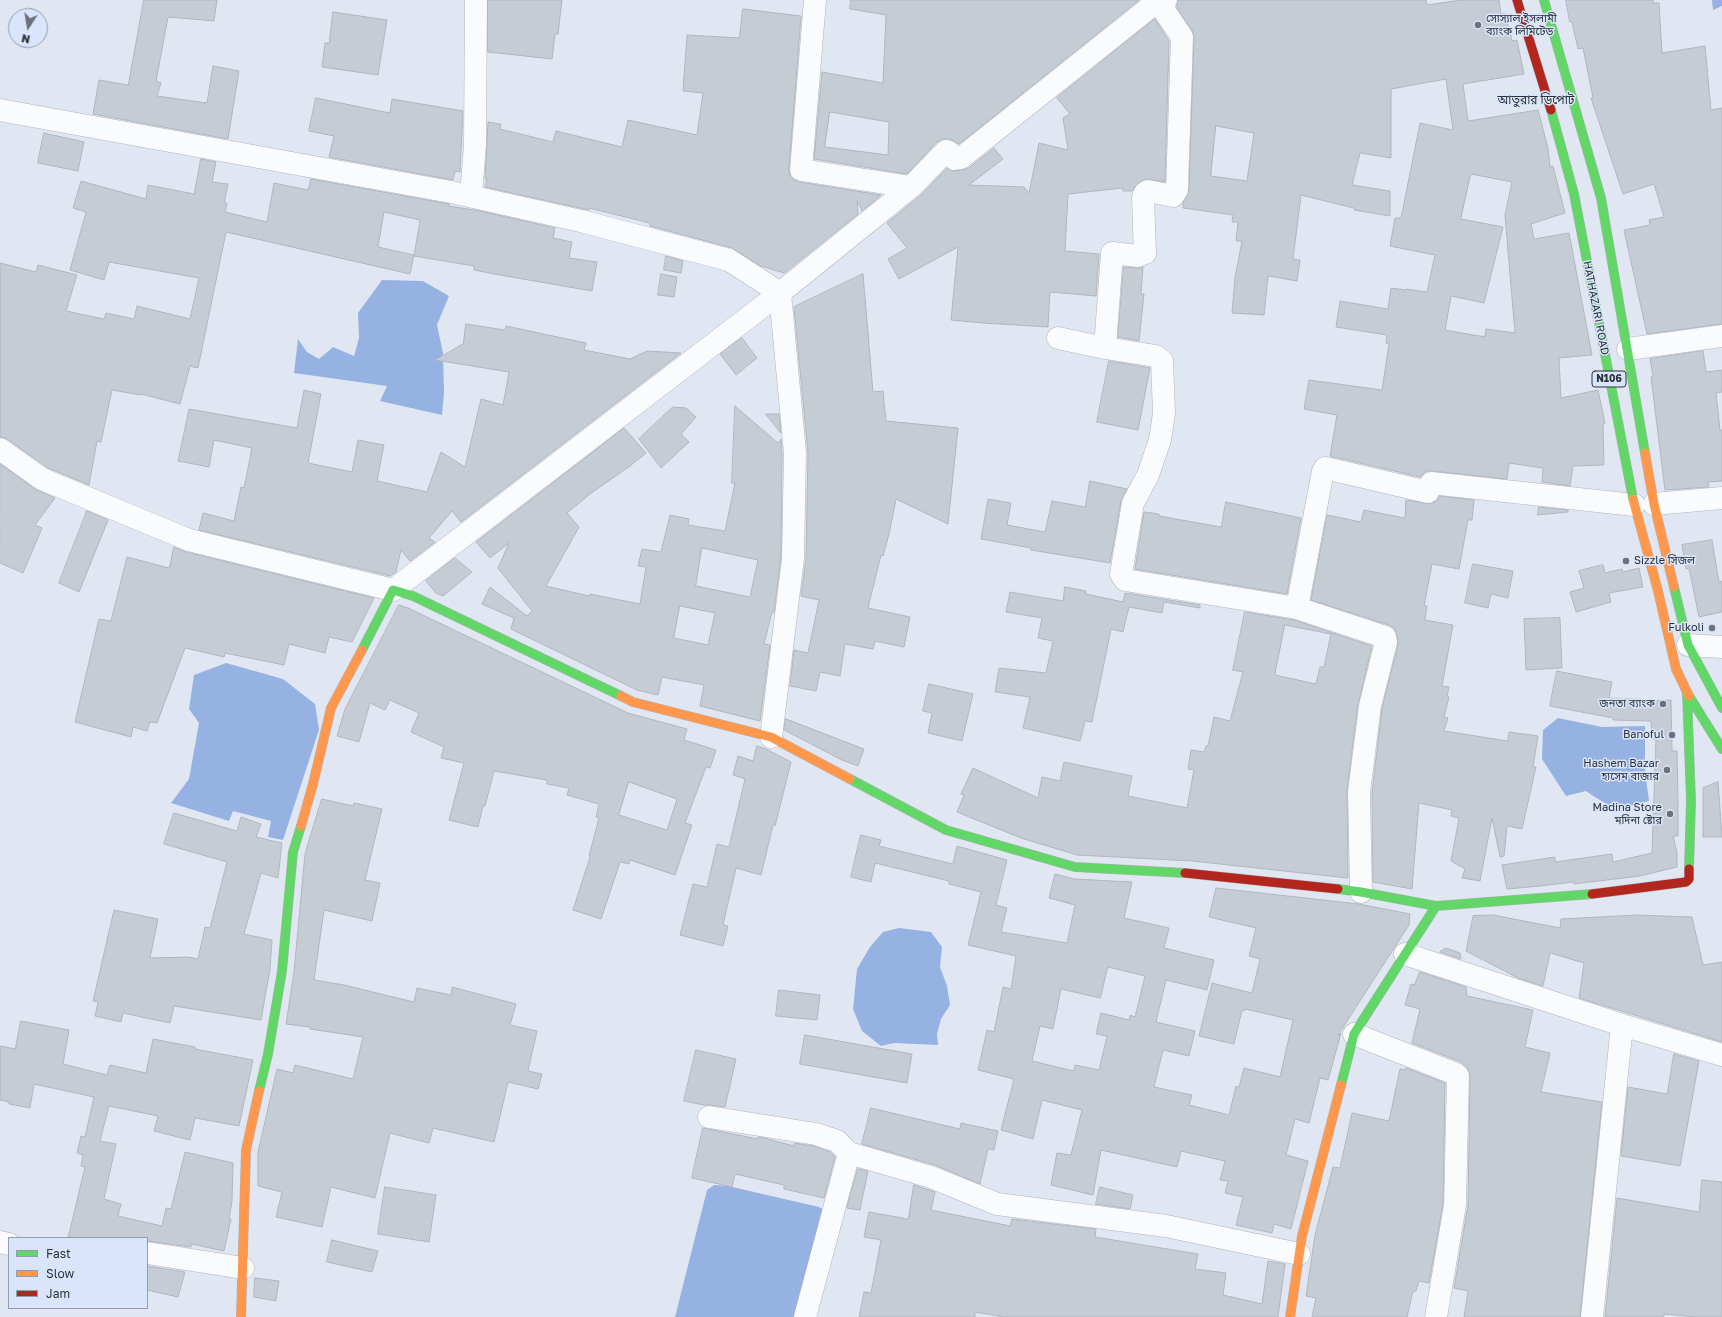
<!DOCTYPE html>
<html>
<head>
<meta charset="utf-8">
<style>
	body { margin:0 }
	#map { position:relative; width:1722px; height:1317px; overflow:hidden; background:#e1e7f2; font-family:"Golos Text",sans-serif }
	canvas { display:block }
	.legend { position:absolute; left:8px; top:1237px; width:140px; height:72px; box-sizing:border-box; background:#d9e5fa; border:1px solid #949dad; margin:0; padding:5px 7px; list-style:none; font-size:12px; color:#2d313a }
	.legend li { display:flex; align-items:center; gap:8px; height:20px }
	.legend b { width:20px; border:1px solid #949dad }
	.north { position:absolute; left:8px; top:8px; width:40px; height:40px; box-sizing:border-box; background:#d9e5fa; border:1px solid #949dad; border-radius:50%; rotate:192deg; font-size:11px; font-weight:700; line-height:16px; text-align:center; color:#2d313a }
	.north::after { content:''; display:block; margin:auto; width:14px; height:18px; background:#6c717a; clip-path:polygon(50% 0,100% 100%,50% 72%,0 100%) }
</style>
</head>
<body>
<div id="map">
<canvas width="1722" height="1317"></canvas>
<ul class="legend">
<li><b style="height:5px;background:#63d668"></b>Fast</li>
<li><b style="height:5px;background:#ff974d"></b>Slow</li>
<li><b style="height:5px;background:#b3261e"></b>Jam</li>
</ul>
<div class="north">N</div>
</div>
<script>
const c = document.querySelector('canvas').getContext('2d');
c.lineJoin = 'round';
function fill(path, color) { c.fillStyle = color; c.fill(path, 'evenodd'); }
function strokePath(path, color, width, dash) { c.strokeStyle = color; c.lineWidth = width; c.lineCap = dash ? 'butt' : 'round'; c.setLineDash(dash || []); c.stroke(path); }
function label(font, color, halo, rows, align = 'center') {
  c.font = font + ' "Golos Text","Noto Sans Bengali",sans-serif'; c.lineWidth = 3; c.setLineDash([]); c.textBaseline = 'middle'; c.strokeStyle = halo; c.fillStyle = color; for (const [text, x, y, turn = 0] of rows) {
    c.save(); c.translate(x, y); c.rotate((+turn || 0) * Math.PI / 180); c.textAlign = isNaN(turn) ? turn : align; if (halo) c.strokeText(text, 0, 0); c.fillText(text, 0, 0); c.restore();
  }
}
fill(new Path2D(`
	M1712,0H1722V6L1713,10Z
	M382,280L423,281L449,296L437,325L443,353L444,393L442,415L380,401L387,386L294,373L298,339L307,352L319,359L333,347L354,356L359,338L358,313Z
	M226,663L283,679L315,704L319,730L283,840L268,837L271,821L233,811L229,821L171,803L189,779L199,723L189,709L194,675Z
	M1558,718L1602,727L1645,726V771L1649,801C1616,810 1614,810 1586,791L1566,796L1542,759L1543,730Z
	M899,928L931,932L942,947L940,967L947,986L950,1005L941,1019L937,1034L938,1045L894,1043L881,1046L862,1031L853,1009L857,969L870,947L883,932Z
	M714,1185L728,1186L819,1207L824,1210L797,1317H675L707,1190Z`), '#96b2e3');
const building = new Path2D(`
	M144,0H217L214,21L168,17L156,81L161,83L157,96L207,103L213,66L239,71L228,139L93,114L99,80L128,85Z
	M488,0H562L558,34H555L552,59L488,52Z
	M851,0H1139L959,144L950,139H943L937,142L907,174L814,159L822,72L883,83L886,15L850,9ZM830,112L889,122L888,155L825,147Z
	M1178,0H1426L1427,5L1461,0H1499L1501,14L1505,13L1512,41L1517,40L1524,74L1463,84L1468,121L1538,110L1548,148L1550,167L1553,166L1565,213L1531,224L1534,239L1569,233L1592,355L1559,358L1561,398L1598,390L1605,423L1603,424L1604,465L1573,466L1570,486L1542,482L1543,468L1509,463L1507,479L1432,471H1426L1420,477L1330,456L1337,415L1304,409L1309,380L1382,390L1389,344L1386,343L1387,335L1336,327L1340,301L1388,309L1391,288L1406,290V289L1427,292L1435,255L1390,246L1395,218H1401L1420,123L1453,130L1446,79L1391,89V158L1360,153L1352,185L1390,191V216L1354,210V208L1301,195L1293,259L1300,260L1297,281L1268,276L1264,315L1232,313L1235,278L1242,241H1236L1238,222H1232L1233,215L1183,208V203L1189,190L1194,37L1192,30L1177,8ZM1216,126L1254,133L1247,181L1211,176ZM1471,174L1512,182L1505,215L1515,333L1486,329L1485,337L1445,330L1451,296L1484,303L1503,227L1461,219Z
	M1566,0H1653V3H1659L1662,53L1705,46L1711,110L1722,108V324L1647,334L1624,230L1650,225L1649,220L1664,217L1654,184L1623,194L1591,98H1593L1583,48L1578,49L1572,22H1570Z
	M743,9L801,16L789,169L790,175L794,180L799,182L881,195L862,211L857,201L858,214L784,273L761,266L732,248L650,226V223L589,208V210L485,187L487,179H485L488,122L501,124L500,129L553,142L556,131L622,147L628,120L697,135L703,93L683,91L687,35L739,38Z
	M333,12L387,20L378,75L322,67L325,43H329Z
	M1155,19L1169,41L1165,182L1146,179L1138,183L1132,191H1123V188L1068,194L1065,251L1099,254L1096,296L1050,292L1048,327L983,323L951,320L958,247L899,279L888,259L907,248L887,223L920,196L947,168L951,171L963,170L969,168L994,148L1003,159L969,185L1024,187L1029,193L1039,143L1068,150L1063,118L1070,114L1057,98Z
	M316,98L390,113L392,99L463,111L460,172L455,171L453,180L329,157L334,136L309,131Z
	M44,133L84,142L78,171L38,163Z
	M201,159L216,162L212,182L228,184L224,203H227L225,212L267,222L274,183L308,190L311,179L449,204V206L480,211L555,228L553,238L572,242L569,258L597,262L592,291L494,274L474,270V266L414,256L420,220L384,212L378,247L414,255L410,274L226,232L198,368L190,366L180,404L141,394V395L112,390L101,442L97,441L89,485L48,468L7,439L0,437V263L36,272L38,265L77,275L66,311L104,319L106,313L134,319L137,306L190,319L199,278L109,262L104,280L70,270L86,212L73,208L81,181L146,199L148,185L194,194Z
	M666,256L683,261L681,273L664,270Z
	M1124,267L1137,268L1143,267L1141,294H1144L1139,341L1118,337Z
	M661,274L677,277L674,297L658,295Z
	M863,274L873,392L883,391L886,421L958,428L948,524L896,499L889,534L883,556L881,555L868,608L910,617L904,647L875,641L873,649L845,644L840,676L820,672L816,691L790,686L794,650L808,653L819,600L801,596L806,558L808,453L794,307Z
	M466,324L505,330L506,326L586,343L584,350L630,359L647,351L681,353L461,522L452,511L429,538L435,542L410,561L401,550L396,572L390,576L199,530L203,513L234,521L241,487L244,488L252,448L214,440L209,467L178,461L189,409L297,428L304,390L321,394L308,463L352,472L358,440L384,445L377,481L427,492L441,452L465,467L481,399L503,405L509,372L435,360L463,344Z
	M742,338L757,358L736,375L720,354Z
	M1703,351L1706,372L1722,370V392L1716,393L1720,430H1722V481L1708,482L1709,487L1665,490L1651,377L1653,376L1650,359Z
	M1109,361L1150,368L1138,430L1097,422Z
	M735,406L778,443L781,439L782,453L781,557L774,612H772L764,644L770,645L760,721L700,706L704,685L662,677L658,695L637,690L511,629L514,618L482,604L490,587L527,616L532,611L498,568L509,543L490,558L476,542L624,428L646,453L630,466L590,494L567,513L579,527L546,586L589,596L590,594L640,604L646,567L638,566L642,549L661,552L670,515L689,519L688,525L725,531L735,483H732ZM702,548L758,560L750,597L696,586ZM680,606L715,613L708,645L674,638Z
	M673,407L686,408L696,417L681,434L689,442L661,468L639,439Z
	M766,414H779L781,433Z
	M0,464L35,489L55,498L35,525L42,528L23,573L0,563Z
	M1090,481L1127,489L1121,501L1110,563L1031,550V548L981,539L988,499L1011,503L1007,525L1045,532L1052,501L1085,507Z
	M1440,496L1474,500L1472,520H1468L1459,569L1432,564L1424,606H1427L1425,620L1453,625L1442,686L1449,687L1447,696L1449,697L1444,717L1448,718L1444,731L1508,741L1509,732L1538,736L1533,767H1536L1522,829L1507,826L1504,856L1500,857L1492,818L1480,881L1462,878L1465,869L1451,861L1459,818L1451,816L1452,810L1419,803L1412,889L1373,882L1372,793L1382,708L1398,645L1397,635L1394,628L1389,625L1311,600L1327,515L1361,522L1364,510L1405,518L1406,500L1431,504L1436,501Z
	M1226,502L1301,518L1287,594L1135,569L1144,512L1159,514V516L1221,527Z
	M1539,507L1568,510V512L1538,515Z
	M87,511L108,520L79,592L59,583Z
	M1712,540L1719,582L1722,581V612L1699,617L1689,568L1686,569L1682,545Z
	M174,547L186,552L374,598L352,642L329,637L325,653L289,644L284,665L225,653L224,657L185,648L157,723L150,722L147,731L133,727L131,737L75,722L99,619L111,621L127,557L169,568Z
	M455,558L472,572L443,596L436,593L426,581Z
	M1473,564L1513,571L1508,598L1491,594L1488,608L1465,603Z
	M1603,565L1605,573L1622,569L1623,572L1639,568L1643,587L1609,593L1611,602L1576,612L1570,592L1584,588L1579,571Z
	M1065,587L1086,591V594L1123,602L1125,593L1200,605V608L1164,602L1162,613L1129,607L1123,632L1111,629L1092,722L1085,721L1080,741L1023,728L1030,697L995,692L999,668L1046,673L1053,641L1038,638L1042,618L1006,612L1010,592L1063,601Z
	M399,605L408,608L628,713L687,729L684,740L716,750L710,768L706,767L685,823L692,825L675,875L630,860L629,864L620,862L601,919L573,910L590,857L589,856L599,818L596,817L599,804L567,795L569,788L547,784V780L494,771L485,806H483L478,827L449,820L464,763L441,758L444,747L411,732L419,713L390,700L385,710L370,703L359,742L337,736L345,709ZM629,782L677,799L667,830L619,815Z
	M1245,612L1294,620L1372,646L1358,704L1347,790L1348,878L1192,861L1077,855L1021,838L957,812L964,795L961,794L973,768L1038,798L1042,777L1060,781L1064,762L1132,776L1128,796L1187,808L1194,770L1188,769L1191,750L1204,752L1206,746H1208L1214,717L1230,721L1243,672L1233,670ZM1285,625L1331,634L1324,667H1320L1316,684L1275,675Z
	M1560,618L1562,668L1526,670L1524,619Z
	M1557,671L1612,682L1609,698L1637,699V701L1671,700L1672,751H1677L1678,801V836H1673L1677,853V867L1640,876L1574,884L1573,882L1540,886L1507,889L1502,865L1555,857V862L1612,854L1613,862L1652,853L1656,739H1652L1651,721L1613,720V718L1550,706Z
	M929,684L973,694L962,741L928,733L932,713L923,711Z
	M786,719L864,749L858,766L842,760L784,730Z
	M757,746L766,749L791,762L775,826L773,825L761,875L736,868L723,925L728,926L723,946L680,935L693,884L707,887L717,844L729,847L745,779L733,775L738,756L753,761Z
	M1718,782L1722,837H1703V788Z
	M322,799L353,806L354,803L382,809L365,880L380,883L372,921L324,910L314,980L344,985L414,1002L417,988L451,995L452,987L516,1004L510,1025L537,1031L528,1071L542,1074L538,1089L508,1082L494,1142L433,1128L429,1143L390,1133L375,1198L331,1187L322,1227L276,1217L282,1192L258,1186V1152L277,1069L293,1073L295,1065L353,1079L363,1037L310,1029V1027L286,1024L294,972L305,854Z
	M174,813L237,831L241,817L261,824L256,837L282,843L278,878L261,873L244,934L272,940L270,969L261,1020L174,1006L170,1023L123,1013L121,1022L95,1016L98,1002L93,1001L114,910L158,919L150,958L188,957L198,959L205,927L210,928L227,862L164,844Z
	M861,835L881,840L879,846L953,864L957,846L1007,860L996,905L1007,908L1001,932L1067,943L1075,905L1049,898L1055,874L1074,879L1132,882L1124,918L1169,928L1164,948L1214,960L1207,990L1166,980L1156,1022L1195,1031L1189,1056L1163,1050L1154,1087L1192,1095L1189,1105L1229,1115L1236,1086L1239,1087L1244,1068L1280,1077L1293,1020L1245,1009L1244,1011L1242,1010L1234,1044L1199,1036L1212,983L1252,993L1260,959L1249,956L1256,928L1209,917L1216,888L1359,904L1410,914L1409,925L1338,1035L1341,1033L1328,1080L1320,1078L1309,1123L1295,1119L1286,1155L1308,1161L1291,1229L1274,1224L1272,1233L1236,1225L1243,1197L1225,1193L1228,1181L1220,1180L1225,1161L1181,1151L1177,1167L1101,1150L1093,1195L1051,1185L1057,1153L1071,1155L1082,1110L1042,1100L1033,1139L1001,1130L1014,1079L978,1070L987,1030L994,1032L1003,987L1011,989L1016,956L968,945L981,892L949,884V881L875,863L871,882L851,877ZM1108,967L1145,976L1135,1017L1130,1015L1129,1020L1101,1013L1096,1034L1107,1036L1099,1070L1075,1065L1074,1071L1032,1061L1040,1026L1053,1029L1061,989L1100,998Z
	M1493,915L1560,928L1561,919L1637,915L1692,917L1703,965L1722,962V1042L1579,998L1584,963L1550,953L1543,986L1518,978L1466,951L1473,916Z
	M1446,948L1460,953L1461,959L1440,952Z
	M1420,972L1466,987L1467,996L1533,1010L1525,1047L1550,1053L1541,1092L1602,1102L1580,1317H1464L1468,1291L1454,1288L1468,1205L1470,1076L1467,1067L1461,1062L1412,1043L1420,1009L1405,1005L1411,984L1414,985Z
	M779,990L820,995L817,1020L776,1016Z
	M21,1021L69,1030L63,1064L107,1075L110,1065L146,1073L153,1039L195,1047V1049L253,1060L239,1126L195,1118L190,1140L154,1131L158,1116L109,1106L100,1141L116,1144L104,1199L121,1204L118,1216L162,1226L166,1208L171,1209L185,1152L233,1163L232,1201L229,1219H231L224,1251L191,1244V1247L147,1241V1238H68L85,1167L81,1166L83,1155L77,1153L81,1136L85,1137L94,1097L34,1084L30,1108L9,1104V1102L0,1100V1046L15,1049Z
	M805,1035L912,1054L907,1083L800,1064Z
	M696,1050L736,1059L725,1107L711,1105H704L684,1101Z
	M1674,1054L1699,1061L1680,1166L1621,1156L1628,1087L1667,1094Z
	M1406,1068L1445,1083L1443,1204L1429,1283L1419,1281L1416,1291H1413L1407,1317H1312L1316,1298L1306,1296L1315,1235L1333,1167L1340,1168L1352,1113L1389,1121L1400,1069L1405,1070Z
	M871,1108L960,1129L961,1123L998,1131L994,1150L988,1149L980,1184L935,1165L862,1144Z
	M703,1128L758,1139V1137L764,1138L794,1146V1143L813,1146L830,1152L835,1157L824,1198L784,1189V1185L735,1174L732,1187L692,1178Z
	M858,1169L868,1171L860,1210L847,1208Z
	M1702,1180L1722,1182V1317H1696L1664,1314V1317H1605L1617,1198L1699,1212Z
	M914,1185L935,1192L931,1210L1010,1226L1012,1219L1096,1229L1095,1237L1198,1254L1195,1269L1226,1273L1223,1295L1262,1304L1268,1261L1285,1264L1278,1317H1004L975,1312V1317H859L864,1292L871,1293L881,1240L864,1237L869,1212L908,1219Z
	M385,1187L436,1195L429,1242L378,1234Z
	M1100,1187L1133,1195L1130,1209L1096,1204Z
	M332,1240L378,1251L372,1272L327,1262Z
	M147,1266L185,1272L178,1297L147,1290Z
	M255,1278L279,1281L276,1301L254,1297Z`);
fill(building, '#c6ccd4');
strokePath(building, '#b1b6be', 1);
const street = new Path2D(`
	M815,0L801,170L911,187
	M0,110L451,192L581,221L729,260L780,293L795,453L793,558L771,737
	M471,196L475,145L476,0
	M1058,338L1105,348L1156,356L1162,361L1164,413L1160,440L1148,475L1133,503L1121,574L1125,580L1297,608L1385,637L1386,642L1370,706L1359,792L1361,892
	M1105,348L1112,253L1138,256L1145,253L1143,197L1145,193L1148,191L1173,196L1177,190L1182,37L1165,12L1164,3L1166,0
	M1628,349L1722,336
	M0,449L42,479L189,540L393,590L780,293L911,187L946,151L949,152L955,159L961,158L1159,0
	M1654,504L1722,498
	M1297,608L1323,471L1325,468L1428,492L1431,483L1634,505
	M1688,645L1722,647
	M1405,954L1622,1025L1722,1055
	M1354,1034L1456,1074L1458,1076L1455,1205L1436,1317
	M709,1117L816,1134L837,1141L849,1153L931,1177L997,1204L1166,1226L1299,1254
	M0,1242L9,1244
	M147,1253L243,1268
	M805,1317L849,1153
	M1592,1317L1622,1025`);
const fast = new Path2D(`
	M1544,0L1601,198L1645,453
	M1551,110L1574,194L1633,499
	M1674,587L1688,645L1722,708
	M362,650L393,590L413,596L621,696
	M1687,693L1691,801L1689,869
	M1689,696L1722,749
	M850,779L946,830L1075,867L1185,873
	M1338,889L1361,892L1436,906
	M1341,1085L1354,1034L1436,906L1592,894
	M259,1091L268,1054L282,971L293,852L301,826`);
const slow = new Path2D(`
	M1645,453L1654,504L1674,587
	M1633,499L1658,591L1676,669L1689,696
	M621,696L633,702L771,737L850,779
	M301,826L313,784L331,708L362,650
	M241,1317L246,1150L259,1091
	M1290,1317L1302,1236L1341,1085`);
const jam = new Path2D(`
	M1517,0L1551,110
	M1185,873L1338,889
	M1592,894L1686,882L1689,879V869`);
strokePath(street, '#b0b4bd', 23);
strokePath(fast, '#b0b4bd', 10);
strokePath(slow, '#b0b4bd', 10);
strokePath(jam, '#b0b4bd', 10);
strokePath(street, '#fafbfd', 22);
strokePath(fast, '#63d668', 9);
strokePath(slow, '#ff974d', 9);
strokePath(jam, '#b3261e', 9);
for (const [x, y, r, color] of [
	[1478,25,4,"#6c717a"],
	[1626,561,4,"#6c717a"],
	[1712,628,4,"#6c717a"],
	[1663,704,4,"#6c717a"],
	[1672,735,4,"#6c717a"],
	[1667,770,4,"#6c717a"],
	[1670,814,4,"#6c717a"]
]) { const dot = new Path2D(); dot.arc(x, y, r, 0, 2 * Math.PI); c.fillStyle = color; c.fill(dot); strokePath(dot, '#d9e5fa', 1.5); }
for (const [x, y, w] of [
	[1609,379,34]
]) { const box = new Path2D(); box.roundRect(x - w / 2, y - 8, w, 16, 3); c.fillStyle = '#d9e5fa'; c.fill(box); strokePath(box, '#2d313a', 1); }
label('bold 10px', '#2d313a', null, [
	["N106",1609,379]
]);
label('11px', '#2d313a', '#d9e5fa', [
	["সোস্যাল ইসলামী",1486,19,"left"],
	["ব্যাংক লিমিটেড",1486,32,"left"],
	["Sizzle সিজল",1634,561,"left"],
	["Fulkoli",1704,628],
	["জনতা ব্যাংক",1655,704],
	["Banoful",1664,735],
	["Hashem Bazar",1659,764],
	["হাসেম বাজার",1659,777],
	["Madina Store",1662,808],
	["মদিনা ষ্টোর",1662,821]
], 'right');
label('11px', '#2d313a', '#d9e5fa', [
	["HATHAZARI ROAD",1596,308,79]
]);
label('12px', '#2d313a', '#d9e5fa', [
	["আতুরার ডিপোট",1536,100]
]);
</script>
</body>
</html>
